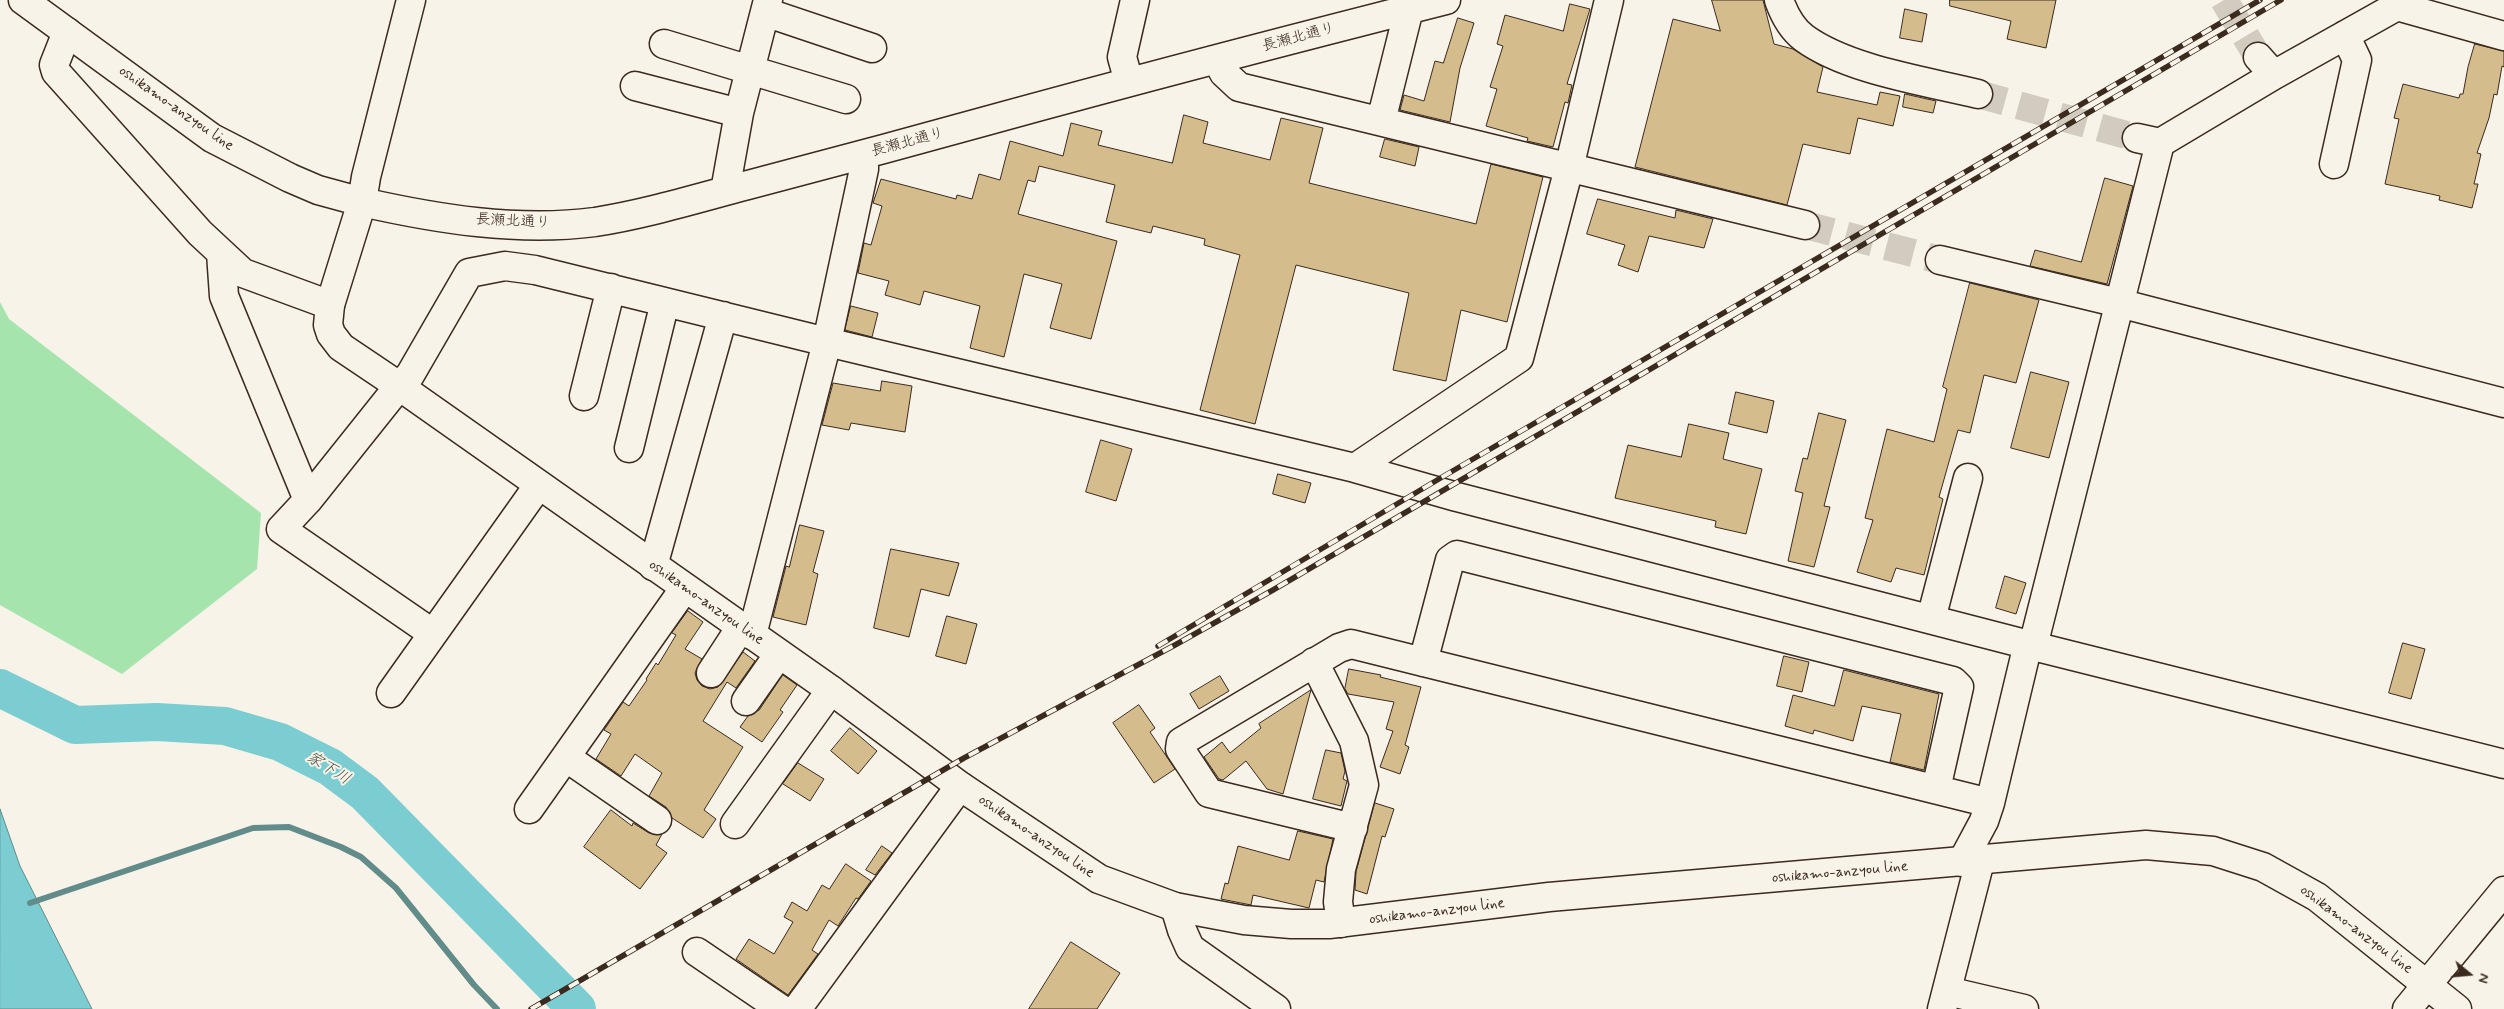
<!DOCTYPE html>
<html>
<head>
<meta charset="utf-8">
<style>
	body { margin:0 }
	#map { position:relative; width:2504px; height:1009px; overflow:hidden; background:#f7f3e8; font-family:Mynerve,sans-serif }
	canvas { display:block }
	.north { position:absolute; left:2444px; top:949px; width:50px; height:50px; -webkit-text-stroke:4px #f7f3e8; paint-order:stroke; rotate:107deg; font-size:14px; font-weight:700; line-height:20px; text-align:center; color:#3b2a1e }
	.north::after { content:''; display:block; margin:auto; width:18px; height:22px; background:#3b2a1e; clip-path:polygon(50% 0,100% 100%,50% 72%,0 100%) }
</style>
</head>
<body>
<div id="map">
<canvas width="2504" height="1009"></canvas>
<div class="north">N</div>
</div>
<script>
const c = document.querySelector('canvas').getContext('2d');
c.lineJoin = 'round';
function fill(path, color) { c.fillStyle = color; c.fill(path, 'evenodd'); }
function strokePath(path, color, width, dash) { c.strokeStyle = color; c.lineWidth = width; c.lineCap = dash ? 'butt' : 'round'; c.setLineDash(dash || []); c.stroke(path); }
function label(font, color, halo, rows, align = 'center') {
  c.font = font + ' Mynerve,"Klee One",sans-serif'; c.lineWidth = 4; c.setLineDash([]); c.textBaseline = 'middle'; c.strokeStyle = halo; c.fillStyle = color; for (const [text, x, y, turn = 0] of rows) {
    c.save(); c.translate(x, y); c.rotate((+turn || 0) * Math.PI / 180); c.textAlign = isNaN(turn) ? turn : align; if (halo) c.strokeText(text, 0, 0); c.fillText(text, 0, 0); c.restore();
  }
}
fill(new Path2D(`
	M0,302L9,319L261,513L257,569L122,674L0,605Z`), '#a5e4ac');
const water = new Path2D(`
	M0,809L20,866L92,1009H0Z`);
fill(water, '#7bcdd2');
strokePath(water, '#618c8a', 1);
strokePath(new Path2D(`
	M30,903L253,828L289,827L341,847L361,857L396,888L474,985L497,1009`), '#618c8a', 6);
strokePath(new Path2D(`
	M0,688L75,725L157,722L225,726L280,742L330,767L365,793L577,1009`), '#7bcdd2', 38);
const building = new Path2D(`
	M1712,0H1763L1774,44L1793,49L1823,67L1817,92L1877,105L1880,92L1900,96L1893,126L1858,118L1850,154L1803,144L1787,205L1635,167L1673,19L1720,31Z
	M1950,0H2056L2046,48L2007,39L2011,21L1950,6Z
	M1570,4L1590,9L1567,84L1572,85L1568,103L1565,102L1553,147L1527,141L1528,138L1486,126L1497,89L1490,87L1503,46L1497,44L1505,15L1563,31Z
	M1905,9L1927,14L1922,42L1900,38Z
	M1458,18L1474,23L1460,68L1450,122L1400,110L1404,95L1424,101L1435,61L1443,63Z
	M2475,44L2504,51V67L2502,66L2497,95L2494,94L2489,118L2477,153L2481,154L2474,184H2478L2472,208L2439,200L2440,196L2385,184L2399,119L2394,118L2403,84L2459,98L2460,94H2463L2468,67Z
	M1905,94L1936,101L1933,113L1903,107Z
	M1184,115L1208,122L1203,143L1270,160L1281,118L1323,128L1309,183L1476,224L1491,164L1543,177L1507,322L1461,310L1446,381L1393,370L1409,293L1296,265L1255,424L1200,410L1240,255L1204,245L1205,239L1153,226L1151,233L1106,222L1115,185L1039,166L1035,182L1028,180L1018,214L1117,241L1091,339L1050,328L1062,284L1024,274L1004,357L970,348L980,306L924,291L920,305L885,295L889,281L858,273L864,243L871,245L882,206L873,203L881,179L956,199L957,195L972,199L979,174L1000,180L1010,141L1063,156L1071,123L1102,131L1098,145L1172,163Z
	M1385,139L1419,147L1415,166L1380,157Z
	M2105,178L2133,186L2107,284L2030,266L2035,250L2081,262Z
	M1598,199L1675,218L1676,210L1713,219L1704,248L1649,236L1638,272L1618,265L1625,245L1587,234Z
	M1970,283L2039,300L2016,383L1984,375L1970,433L1958,430L1939,497L1943,499L1924,575L1896,568L1891,582L1857,572L1873,520L1865,518L1887,429L1934,442L1947,389L1943,387Z
	M851,306L878,313L872,337L845,330Z
	M2031,372L2069,382L2049,458L2011,448Z
	M882,381L912,386L905,432L851,423L849,430L822,425L833,383L880,391Z
	M1736,392L1774,401L1767,433L1729,424Z
	M1819,413L1846,420L1824,506L1830,507L1814,567L1788,561L1803,493L1795,491L1803,458L1807,459Z
	M1689,424L1729,433L1723,459L1762,469L1746,534L1715,527L1716,521L1615,498L1628,445L1681,457Z
	M1101,440L1132,449L1116,501L1086,492Z
	M1278,474L1311,483L1305,503L1273,494Z
	M800,525L824,531L813,572L818,574L806,625L773,617L786,566L789,567Z
	M891,549L959,563L949,596L921,589L909,637L874,628Z
	M2005,576L2026,583L2016,614L1996,608Z
	M688,611L703,622L685,649L702,659L695,673L697,680L702,686L710,689L718,687L743,652L755,661L736,688L727,682L703,721L743,747L704,810L716,819L703,838L672,818L666,807L649,796L662,773L635,754L621,776L596,759L611,734L604,730L623,702L629,706L647,680L646,679L656,663L658,665L676,635L672,633Z
	M947,616L977,624L966,664L936,656Z
	M2403,643L2425,649L2411,699L2389,693Z
	M1784,656L1809,662L1802,692L1777,686Z
	M1349,669L1381,675L1380,677L1421,687L1405,745L1409,747L1400,774L1380,767L1393,731L1386,729L1394,702L1348,694L1345,689Z
	M1844,670L1939,694L1924,770L1890,762L1901,714L1862,706L1853,741L1814,730L1813,734L1785,726L1793,695L1834,706Z
	M783,675L797,685L780,710L783,712L762,742L740,727L748,716L759,710Z
	M1220,676L1229,691L1199,709L1190,694Z
	M1311,690L1283,794L1267,789L1246,761L1223,780L1219,779L1204,757L1222,742L1230,753L1261,728L1259,724Z
	M1139,705L1155,728L1150,732L1175,769L1154,783L1113,723Z
	M850,728L877,751L858,774L831,751Z
	M1326,750L1341,753L1345,771L1343,779L1347,781L1341,806L1313,799Z
	M798,763L824,779L810,801L783,784Z
	M1375,803L1394,809L1385,837L1382,836L1367,894L1355,890L1356,872Z
	M611,810L632,826L633,823L649,833L662,834L656,845L667,853L640,889L584,847Z
	M1298,831L1333,839L1324,882L1316,880L1309,908L1253,895L1251,905L1221,899L1225,883L1228,884L1238,846L1289,860Z
	M882,846L892,853L875,875L866,870Z
	M846,864L871,881L858,899L856,898L838,926L829,920L812,950L818,954L788,995L736,959L749,939L774,954L793,922L784,917L792,902L807,911L822,885L829,889Z
	M1071,942L1120,973L1097,1009H1029Z`);
fill(building, '#d5bc8c');
strokePath(building, '#3b2a1e', 1);
strokePath(new Path2D(`
	M2224,0L2258,57
	M1978,94L2137,138
	M1805,225L1940,260`), '#d1cbc0', 28, [28, 14]);
const minor = new Path2D(`
	M411,0L366,177L362,202C437,219 518,232 595,222C647,214 698,198 748,185C827,164 907,143 986,121C1139,79 1292,39 1446,0
	M1779,0C1784,14 1792,29 1804,38C1848,70 1925,81 1978,94
	M765,12L872,48
	M67,32L54,65L56,72L200,233L243,273L330,305
	M664,44L846,99
	M1217,60L1224,73L1239,87L1805,225
	M2274,75L2397,6L2504,36
	M1129,82L1122,57L1135,0
	M635,86L739,113
	M1381,121L1409,9
	M2137,138L2160,143L2274,75L2258,57
	M2334,164L2357,60L2345,35
	M725,191L739,113L768,0
	M221,253L224,296L308,500
	M1940,260L2119,303L2504,403
	M584,396L611,288
	M629,448L665,302
	M1355,468L1519,358L1569,168L1609,0
	M653,566L723,316
	M1931,619L1968,478
	M432,633L281,529L308,500L399,386L410,375L469,273L505,266L535,270L827,342L1355,468L1457,497L2033,646L2504,764
	M752,635L827,342L864,169V155
	M2033,646L2160,143
	M1314,662L1354,741L1364,785L1341,869L1338,902L1341,923
	M1423,662L1450,560L1457,555L1953,681L1959,687L1936,789
	M711,673L741,627
	M391,693L538,486
	M746,701L779,654
	M567,758L657,820
	M529,809L684,589
	M735,824L831,690
	M1353,828L1209,793L1180,749L1181,742L1339,648L1351,644L1990,803
	M1962,862L1984,821L1990,803L2028,644
	M1175,907L1182,930L1190,948L1276,1009
	M697,952L781,1009
	M1947,991L2024,1009
	M797,1009L960,786
	M1942,1009L1980,861
	M2407,1009L2504,891`);
const major = new Path2D(`
	M23,0L212,138L290,178L318,190L362,202L330,305L328,325L331,334L341,347L399,386L831,690L960,786L1099,879L1175,907L1244,920L1291,924H1329L1549,897L2146,845L2213,851L2263,867L2317,897L2457,1009`);
strokePath(minor, '#3b2a1e', 31);
strokePath(major, '#3b2a1e', 31);
strokePath(minor, '#f7f3e8', 28);
strokePath(major, '#f7f3e8', 28);
const rail = new Path2D(`
	M1158,646L1444,476L2260,0
	M531,1009L964,758L1175,645L1273,590L2281,0`);
strokePath(rail, '#3b2a1e', 5.5);
strokePath(rail, '#f7f3e8', 4, [11]);
label('15px', '#3b2a1e', '#f7f3e8', [
	["長瀬北通り",1299,38,-15],
	["oshikamo-anzyou line",176,109,35],
	["長瀬北通り",908,143,-15],
	["長瀬北通り",513,222,3],
	["oshikamo-anzyou line",706,603,35],
	["oshikamo-anzyou line",1036,837,34],
	["oshikamo-anzyou line",1840,873,-5],
	["oshikamo-anzyou line",1437,912,-7],
	["oshikamo-anzyou line",2356,930,37]
]);
label('italic 16px', '#4b534b', '#f7f3e8', [
	["家下川",328,769,32]
]);
</script>
</body>
</html>
